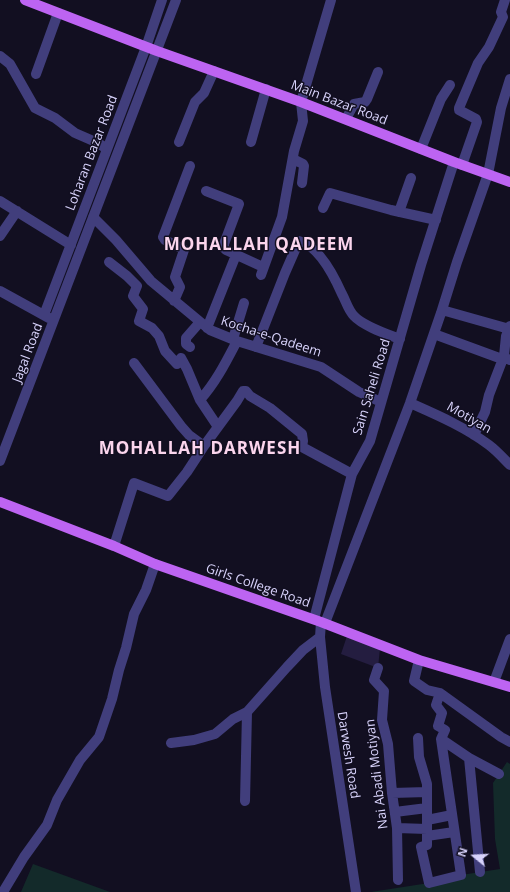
<!DOCTYPE html>
<html>
<head>
<meta charset="utf-8">
<style>
	body { margin:0 }
	#map { position:relative; width:510px; height:892px; overflow:hidden; background:#120f21; font-family:"Open Sans",sans-serif }
	canvas { display:block }
	.north { position:absolute; left:454px; top:836px; width:40px; height:40px; -webkit-text-stroke:3px #120f21; paint-order:stroke; rotate:288deg; font-size:11px; font-weight:700; line-height:16px; text-align:center; color:#d8d3fb }
	.north::after { content:''; display:block; margin:auto; width:14px; height:18px; background:#d8d3fb; clip-path:polygon(50% 0,100% 100%,50% 72%,0 100%) }
</style>
</head>
<body>
<div id="map">
<canvas width="510" height="892"></canvas>
<div class="north">N</div>
</div>
<script>
const c = document.querySelector('canvas').getContext('2d');
c.lineJoin = 'round';
function fill(path, color) { c.fillStyle = color; c.fill(path, 'evenodd'); }
function strokePath(path, color, width, dash) { c.strokeStyle = color; c.lineWidth = width; c.lineCap = dash ? 'butt' : 'round'; c.setLineDash(dash || []); c.stroke(path); }
function label(font, color, halo, rows, align = 'center') {
  c.font = font + ' "Open Sans",sans-serif'; c.lineWidth = 3; c.setLineDash([]); c.textBaseline = 'middle'; c.strokeStyle = halo; c.fillStyle = color; for (const [text, x, y, turn = 0] of rows) {
    c.save(); c.translate(x, y); c.rotate((+turn || 0) * Math.PI / 180); c.textAlign = isNaN(turn) ? turn : align; if (halo) c.strokeText(text, 0, 0); c.fillText(text, 0, 0); c.restore();
  }
}
fill(new Path2D(`
	M507,762L510,764V892H371L429,883L461,875L500,869L495,839L493,783Z
	M33,864L110,892H21Z`), '#132a2a');
fill(new Path2D(`
	M347,636L380,648L378,668L341,654Z`), '#241d40');
strokePath(new Path2D(`
	M0,56L10,64L35,108L55,118L75,133L98,143L107,149
	M36,74L58,13
	M346,119L354,104L365,102L367,99L378,72
	M179,142L195,102L204,93L214,71
	M251,142L266,89
	M421,149L441,99L450,85
	M293,159L303,164L304,166L302,183
	M462,165L477,122L476,119L459,110V108L478,63L489,47L503,17L501,12L505,0
	M206,191L239,204L224,244V248L226,250L263,267
	M0,201L71,245
	M323,208L330,193L391,210L436,220
	M399,212L411,178
	M93,217L116,240L151,281L210,330L237,341L321,367L359,392L381,402
	M0,236L17,211
	M109,262L127,276L137,286L133,296L143,309L139,321L152,328L159,336L165,351L177,364L181,358L187,369L200,400L218,427
	M261,275L282,217L294,151L303,121L301,102L331,0
	M0,291L49,318
	M174,301L180,287L175,277L184,250L183,249L165,240L163,237L190,166
	M442,310L509,329
	M44,315L146,47L162,0
	M207,328L234,260
	M434,334L502,359L506,358L510,360
	M233,339L244,303
	M190,347L186,344V338L200,322
	M256,347L285,273L299,241C319,246 334,276 342,294C346,301 348,310 354,316C363,326 387,334 400,339
	M134,363L181,426L189,435L204,446
	M200,400C216,382 226,362 237,341
	M410,403C437,415 465,427 489,445C497,451 503,458 510,465
	M474,435L485,412L489,395L504,356L506,336L510,326
	M0,461L176,0
	M114,546L134,483L168,496L187,472L204,446L237,401L243,391H246L250,396L270,408L302,434L303,441L302,447L352,474
	M314,619L352,474L370,441L421,265L454,162
	M321,622L320,637L325,687L356,892
	M325,623L410,403L441,313L457,262L488,174L501,108L510,79
	M419,660L414,681L427,690L440,693L501,737L510,742
	M378,668L374,680L384,691L382,720L388,744L392,793L397,828L398,880
	M494,682L510,639
	M418,738L419,757L427,784V845L421,847L429,883L461,875L441,739L445,730L438,726L442,713L436,705L440,693
	M441,739L469,758L480,872
	M171,743L194,740L215,734L233,719L247,712L287,667L303,650L320,637
	M469,758L499,774
	M392,793L427,792
	M245,801L247,712
	M395,812L427,808
	M427,820L452,815
	M397,828L427,829
	M427,836L454,832
	M3,892L24,857L47,825L57,800L80,760L99,737L112,699L119,670L126,648L134,614L146,590L155,564`), '#413e7c', 10);
strokePath(new Path2D(`
	M25,0L157,51L301,102L454,162L510,182
	M0,502L114,546L155,564L321,622L419,660L510,687`), '#bd64f2', 10);
label('13px', '#d8d3fb', '#120f21', [
	["Main Bazar Road",339,103,21],
	["Loharan Bazar Road",92,153,-69],
	["Kocha-e-Qadeem",271,337,18],
	["Jagal Road",28,353,-69],
	["Sain Saheli Road",372,387,-73],
	["Motiyan",469,418,30],
	["Girls College Road",258,586,19],
	["Darwesh Road",348,755,81],
	["Nai Abadi Motiyan",377,774,-97]
]);
c.letterSpacing = '1px';
label('bold 17px', '#fbd5ed', '#120f21', [
	["MOHALLAH QADEEM",259,245],
	["MOHALLAH DARWESH",200,449]
]);
c.letterSpacing = '0px';
</script>
</body>
</html>
